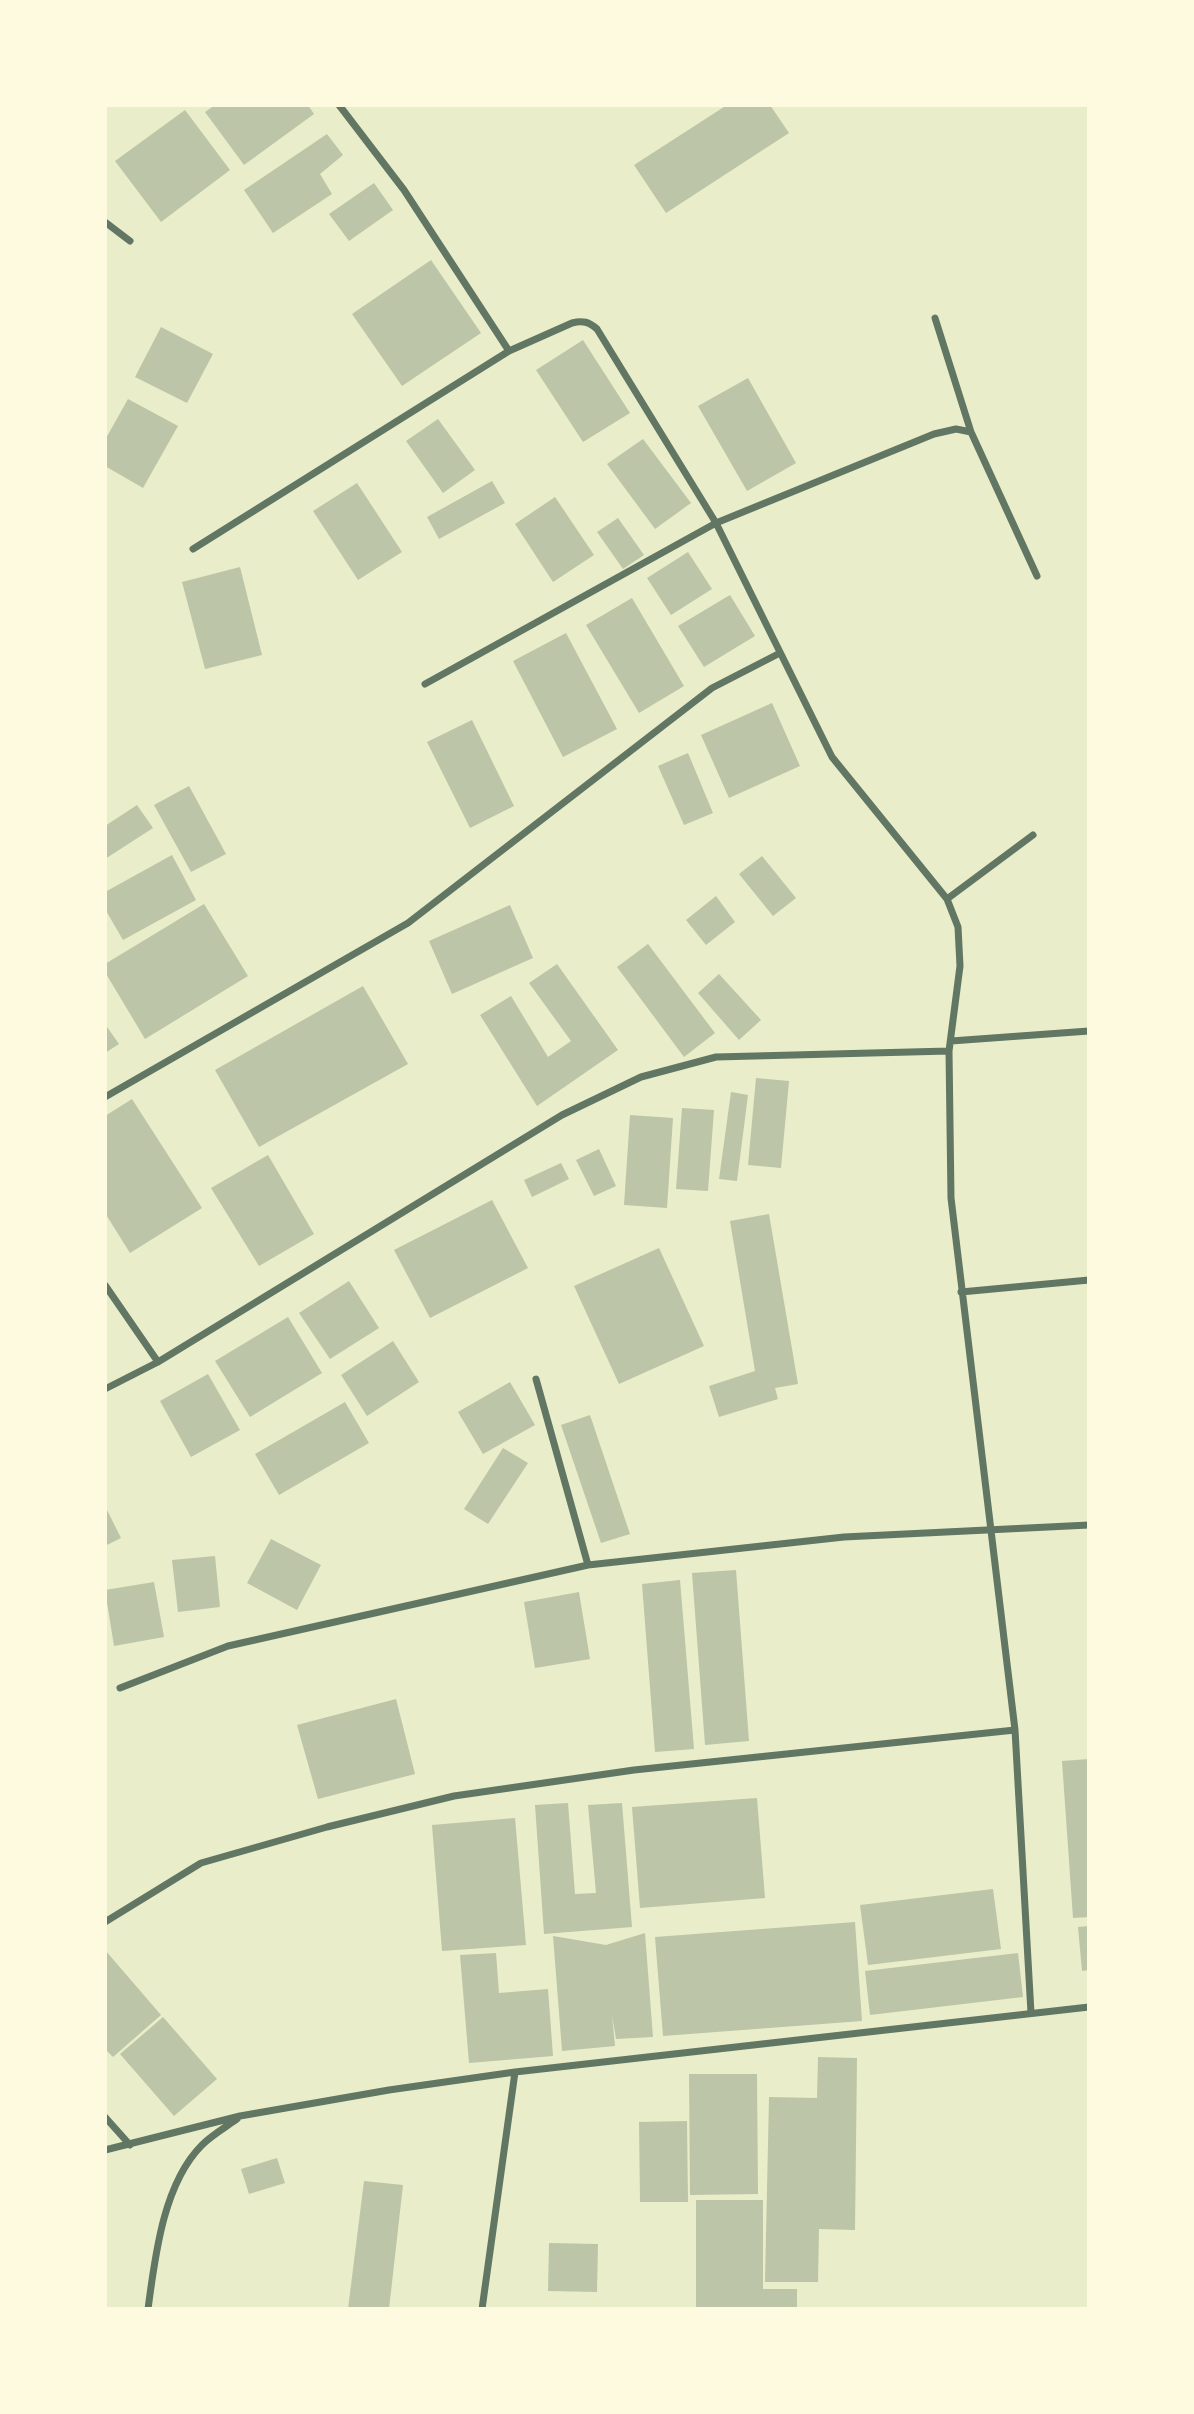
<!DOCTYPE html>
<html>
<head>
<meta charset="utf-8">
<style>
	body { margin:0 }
	#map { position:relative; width:1194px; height:2414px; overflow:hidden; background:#e9edc9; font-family:Jost,sans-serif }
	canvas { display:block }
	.frame { position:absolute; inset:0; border:107px solid #fefae0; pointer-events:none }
</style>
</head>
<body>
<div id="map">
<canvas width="1194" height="2414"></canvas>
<div class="frame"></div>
</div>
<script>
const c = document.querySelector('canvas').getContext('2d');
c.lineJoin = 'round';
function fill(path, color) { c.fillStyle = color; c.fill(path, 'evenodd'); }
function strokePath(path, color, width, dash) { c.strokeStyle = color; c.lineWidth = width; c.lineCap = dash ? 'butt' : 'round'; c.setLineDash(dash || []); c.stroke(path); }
fill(new Path2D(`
	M215,105H308L314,114L244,165L205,112Z
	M727,105H770L789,133L666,213L634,165Z
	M185,110L230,170L161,222L115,161Z
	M327,134L343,155L320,174L332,194L273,233L244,190Z
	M374,183L393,210L349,241L329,214Z
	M431,260L481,333L402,386L352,314Z
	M161,327L213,354L187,403L135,377Z
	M583,340L630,413L583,442L536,370Z
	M748,378L796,463L747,491L698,406Z
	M128,399L178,426L143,488L105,466V440Z
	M438,419L475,470L443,493L406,441Z
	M643,439L691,503L655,529L607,464Z
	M492,481L505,503L439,539L427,517Z
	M357,483L402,552L358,580L313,511Z
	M555,497L594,555L553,582L515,524Z
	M618,518L644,555L623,569L597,532Z
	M688,552L712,589L671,615L647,578Z
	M240,567L262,655L205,669L182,582Z
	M730,595L755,636L704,667L678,626Z
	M632,598L684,686L639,713L586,625Z
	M566,633L617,729L563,757L513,661Z
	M772,703L800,766L729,798L701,735Z
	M472,720L514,806L470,828L427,742Z
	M688,753L713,813L684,825L658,766Z
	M189,786L226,854L191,872L154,805Z
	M137,805L153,828L105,859V826Z
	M172,855L196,900L123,940L105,909V892Z
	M762,856L796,898L773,916L739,874Z
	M716,896L735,922L706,945L686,920Z
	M204,904L248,976L145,1039L105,972V964Z
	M510,905L533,958L452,994L429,941Z
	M648,944L715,1033L684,1057L617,967Z
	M557,964L618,1050L537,1106L480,1015L511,996L548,1057L571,1041L529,983Z
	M719,974L761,1020L739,1040L698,993Z
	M363,986L408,1064L259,1147L215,1070Z
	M105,1024L119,1044L105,1053Z
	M756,1078L789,1081L781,1168L748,1165Z
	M731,1092L748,1095L737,1181L719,1179Z
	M132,1099L202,1208L130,1253L105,1213V1116Z
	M682,1108L714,1110L708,1191L676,1189Z
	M630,1115L673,1118L667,1208L624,1205Z
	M599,1149L616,1186L594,1196L576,1160Z
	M268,1155L314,1234L259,1266L211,1188Z
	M561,1163L569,1179L532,1197L524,1180Z
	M492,1200L528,1268L430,1318L394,1250Z
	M769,1214L798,1384L775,1388L778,1399L719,1417L709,1386L755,1371L730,1221Z
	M659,1248L704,1346L619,1384L574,1286Z
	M349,1281L379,1328L330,1359L299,1313Z
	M288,1317L322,1373L250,1417L215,1361Z
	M393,1341L419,1382L367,1416L341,1375Z
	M208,1374L240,1430L191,1457L160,1401Z
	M510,1382L535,1425L483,1454L458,1412Z
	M345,1402L369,1443L279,1495L255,1454Z
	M590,1415L630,1534L601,1543L561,1425Z
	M503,1448L528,1463L488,1524L464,1509Z
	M105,1506L121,1538L105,1546Z
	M271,1539L321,1565L297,1610L247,1583Z
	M215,1556L220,1607L178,1612L172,1560Z
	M736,1570L749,1741L705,1745L692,1573Z
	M680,1580L694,1749L655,1752L642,1584Z
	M154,1582L164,1637L114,1646L105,1590Z
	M579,1592L590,1659L535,1668L524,1602Z
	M396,1699L415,1774L318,1799L297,1725Z
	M1089,1759V1917L1073,1918L1062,1761Z
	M757,1798L765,1898L640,1908L632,1807Z
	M568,1803L575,1894L596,1893L588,1805L622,1803L632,1927L544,1934L535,1805Z
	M515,1818L526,1945L442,1951L432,1825Z
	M993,1889L1001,1949L868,1965L860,1905Z
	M855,1922L862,2021L663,2036L655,1937Z
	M1089,1926V1970L1082,1971L1078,1927Z
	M645,1933L653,2037L616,2039L612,2015L615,2046L562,2051L553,1936L606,1945Z
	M105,1950L161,2015L113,2057L105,2049Z
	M496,1953L499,1993L548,1989L553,2056L469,2063L460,1955Z
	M1018,1953L1023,1997L870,2015L865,1971Z
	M163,2017L217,2079L174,2116L120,2054Z
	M818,2057L857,2058L855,2230L819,2229L818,2282H765L769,2097L817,2098Z
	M689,2074H757L758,2194L690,2195Z
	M687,2121L688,2202H640L639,2122Z
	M277,2158L285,2183L249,2194L241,2169Z
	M364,2181L403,2185L389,2309H348Z
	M696,2200H763V2289H797V2309H696Z
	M549,2243L598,2244L597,2292L548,2291Z`), '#bcc5a7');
strokePath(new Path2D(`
	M339,105L404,190L509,351
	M105,222L130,241
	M935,318L971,432
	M193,549L509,351L572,323C583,320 589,322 597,329L716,523L832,757L947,899L958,927L960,966L949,1051L951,1198L1015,1730L1031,2013
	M425,684L716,523L934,434L956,429L971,432L1037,576
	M947,899L1033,835
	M951,1041L1089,1031
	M105,1097L408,923L712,688L780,653
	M105,1285L158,1362
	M961,1292L1089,1280
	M536,1379L588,1565
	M105,1389L158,1362L562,1115L641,1077L716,1057L949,1051
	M120,1688L228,1646L588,1565L844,1537L1089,1525
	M105,1922L201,1863L327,1827L454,1796L634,1770L1015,1730
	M105,2117L130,2145
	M105,2150L240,2116L389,2090L515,2072L1089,2007
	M148,2309C155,2257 163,2184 202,2145C212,2135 226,2127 237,2119
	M482,2309L515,2072`), '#617663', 7);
</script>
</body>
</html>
